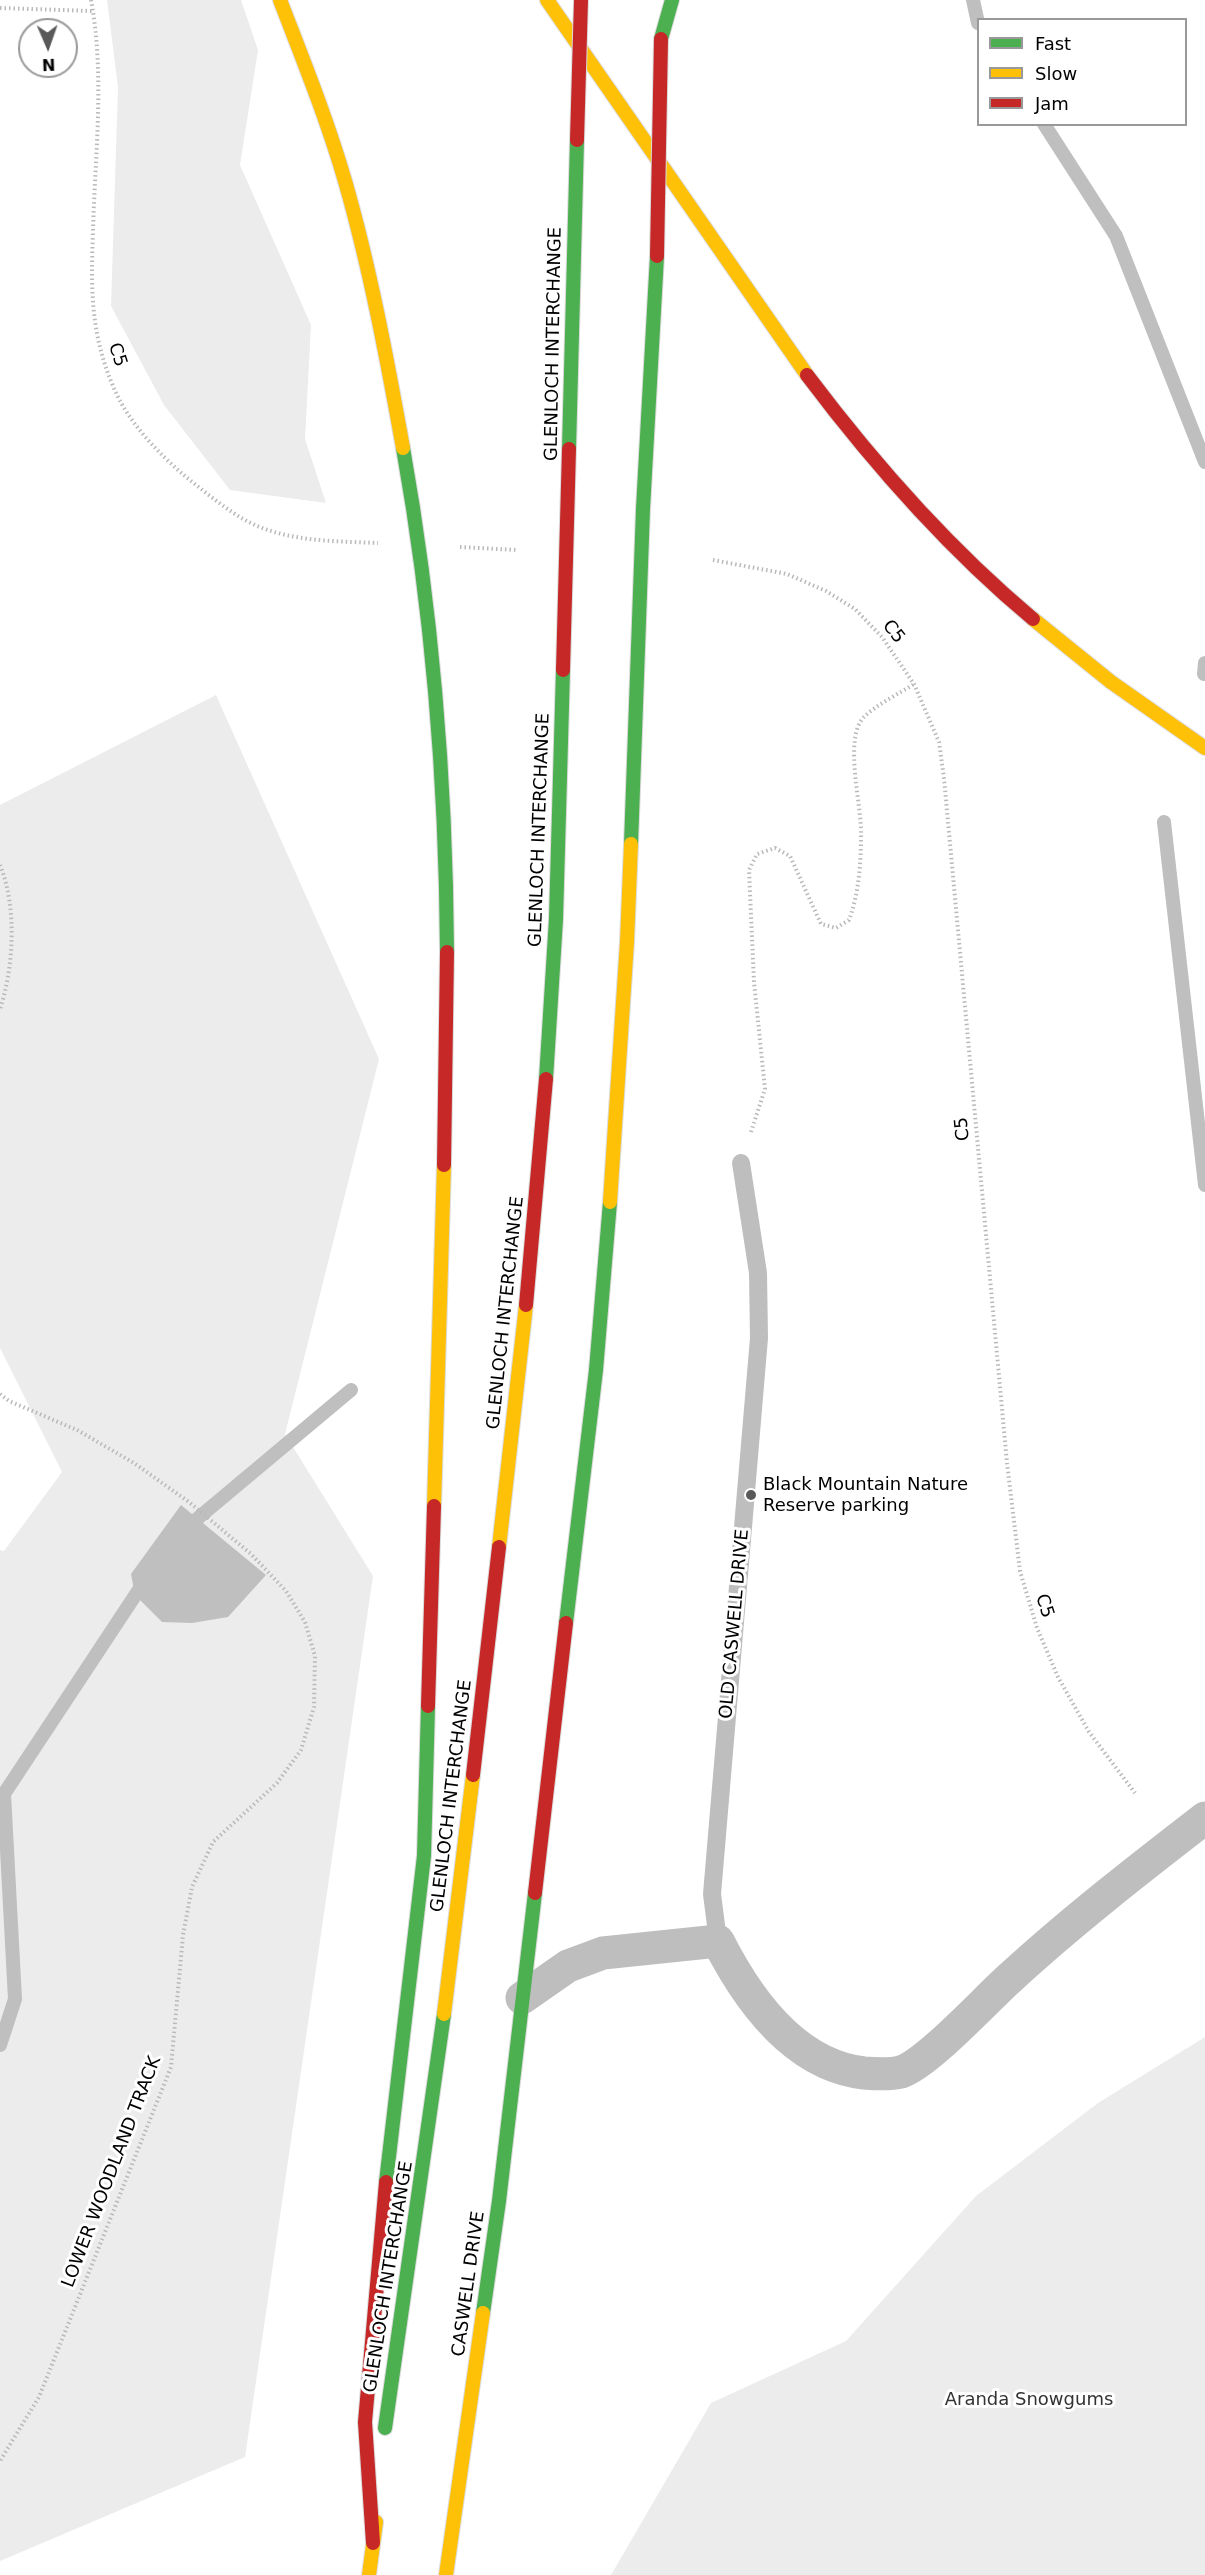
<!DOCTYPE html>
<html>
<head>
<meta charset="utf-8">
<style>
	body { margin:0 }
	#map { position:relative; width:1205px; height:2575px; overflow:hidden; background:#fff; font-family:"DejaVu Sans",sans-serif }
	canvas { display:block }
	.legend { position:absolute; left:977px; top:18px; width:210px; height:108px; box-sizing:border-box; background:#fff; border:2px solid #999; margin:0; padding:8px 10px; list-style:none; font-size:18px; color:#000 }
	.legend li { display:flex; align-items:center; gap:12px; height:30px }
	.legend b { width:30px; border:2px solid #999 }
	.north { position:absolute; left:18px; top:18px; width:60px; height:60px; box-sizing:border-box; background:#fff; border:2px solid #999; border-radius:50%; rotate:178deg; font-size:16px; font-weight:700; line-height:24px; text-align:center; color:#000 }
	.north::after { content:''; display:block; margin:auto; width:21px; height:27px; background:#595959; clip-path:polygon(50% 0,100% 100%,50% 72%,0 100%) }
</style>
</head>
<body>
<div id="map">
<canvas width="1205" height="2575"></canvas>
<ul class="legend">
<li><b style="height:8px;background:#4caf50"></b>Fast</li>
<li><b style="height:8px;background:#ffc107"></b>Slow</li>
<li><b style="height:8px;background:#c62828"></b>Jam</li>
</ul>
<div class="north">N</div>
</div>
<script>
const c = document.querySelector('canvas').getContext('2d');
c.lineJoin = 'round';
function fill(path, color) { c.fillStyle = color; c.fill(path, 'evenodd'); }
function strokePath(path, color, width, dash) { c.strokeStyle = color; c.lineWidth = width; c.lineCap = dash ? 'butt' : 'round'; c.setLineDash(dash || []); c.stroke(path); }
function label(font, color, halo, rows, align = 'center') {
  c.font = font + ' "DejaVu Sans",sans-serif'; c.lineWidth = 6; c.setLineDash([]); c.textBaseline = 'middle'; c.strokeStyle = halo; c.fillStyle = color; for (const [text, x, y, turn = 0] of rows) {
    c.save(); c.translate(x, y); c.rotate((+turn || 0) * Math.PI / 180); c.textAlign = isNaN(turn) ? turn : align; if (halo) c.strokeText(text, 0, 0); c.fillText(text, 0, 0); c.restore();
  }
}
fill(new Path2D(`
	M107,0H241L258,50L240,165L311,325L305,439L326,503L230,490L164,405L111,306L118,87Z
	M216,695L379,1059L285,1434L373,1576L245,2457L0,2561V1550L4,1551L62,1472L0,1348V805Z
	M1205,2037V2575H611L711,2403L846,2341L976,2196L1098,2103Z`), '#ececec');
fill(new Path2D(`
	M181,1505L266,1575L228,1617L192,1623L162,1622L135,1595L131,1574Z`), '#bfbfbf');
strokePath(new Path2D(`
	M973,0L978,23
	M1044,124L1116,236L1205,462
	M1204,674L1205,663
	M1164,822L1205,1185
	M185,1529L351,1390
	M0,2045L15,1999L4,1794L146,1579`), '#bfbfbf', 14);
const fast = new Path2D(`
	M661,39L672,0
	M403,448C433,616 446,783 447,952
	M569,449L577,140
	M631,844L643,509L657,256
	M546,1079L556,919L563,670
	M566,1623L596,1370L610,1202
	M386,2182L424,1856L428,1706
	M483,2313L499,2201L535,1893
	M385,2428L444,2014`);
const slow = new Path2D(`
	M280,0C303,60 327,119 345,181C370,268 387,359 403,448
	M547,0L807,375
	M1033,619L1111,682L1205,748
	M610,1202L627,942L631,844
	M434,1506L444,1165
	M499,1547L526,1305
	M444,2014L473,1775
	M369,2575L376,2522
	M446,2575L483,2313`);
const jam = new Path2D(`
	M807,375C874,464 948,548 1033,619
	M563,670L569,449
	M444,1165L447,952
	M526,1305L546,1079
	M428,1706L434,1506
	M473,1775L499,1547
	M535,1893L566,1623
	M373,2543L365,2422L386,2182`);
strokePath(fast, '#dbdbdb', 16);
strokePath(slow, '#dbdbdb', 16);
strokePath(jam, '#dbdbdb', 16);
strokePath(new Path2D(`
	M91,0C105,75 95,154 93,231C91,287 90,332 113,386C127,421 158,453 186,477C205,492 224,508 245,520C285,542 333,541 378,543
	M0,8L92,11
	M460,547L517,550
	M713,560L787,574L826,591L855,609L882,637L914,684L939,742L944,778L1007,1463L1020,1571L1037,1628L1058,1677L1089,1732L1135,1793
	M0,865C17,906 14,967 0,1009
	M751,1132L765,1089L754,982L749,870L757,854L775,848L790,856L821,924L836,928L849,920C859,893 861,863 861,834C862,806 843,738 864,717C877,704 899,694 914,684
	M0,1394L9,1401L77,1430L134,1463L189,1502L251,1554L286,1591L305,1622L315,1656L314,1707L301,1750L277,1783L213,1842L192,1887L183,1935L171,2067L39,2397L0,2461`), '#b9b9b9', 4, [1.5, 3]);
strokePath(new Path2D(`
	M718,1941L712,1894L759,1338L758,1273L741,1163`), '#bebebe', 18);
strokePath(new Path2D(`
	M522,1998L568,1966L603,1953L718,1941C748,2000 794,2065 864,2073C876,2074 889,2075 901,2072C928,2063 986,1999 1011,1977C1072,1921 1139,1869 1205,1818`), '#bebebe', 33);
strokePath(fast, '#4caf50', 14);
strokePath(slow, '#ffc107', 14);
strokePath(jam, '#c62828', 14);
const jamBridge = new Path2D(`
	M577,140L581,0
	M657,256L661,39`);
strokePath(jamBridge, '#dbdbdb', 16, []);
strokePath(jamBridge, '#c62828', 14);
for (const [x, y, r, color] of [
	[751,1495,6,"#595959"]
]) { const dot = new Path2D(); dot.arc(x, y, r, 0, 2 * Math.PI); c.fillStyle = color; c.fill(dot); strokePath(dot, '#fff', 2); }
label('18px', '#000', '#fff', [
	["GLENLOCH INTERCHANGE",554,344,-89],
	["C5",117,355,72],
	["C5",893,632,52],
	["GLENLOCH INTERCHANGE",540,830,-88],
	["C5",963,1129,-95],
	["GLENLOCH INTERCHANGE",506,1313,-84],
	["C5",1044,1606,73],
	["OLD CASWELL DRIVE",735,1624,-85],
	["GLENLOCH INTERCHANGE",452,1796,-83],
	["LOWER WOODLAND TRACK",112,2172,-69],
	["GLENLOCH INTERCHANGE",389,2277,-81],
	["CASWELL DRIVE",469,2284,-82]
]);
label('18px', '#000', '#fff', [
	["Black Mountain Nature",763,1485],
	["Reserve parking",763,1506]
], 'left');
label('18px', '#333', '#fff', [
	["Aranda Snowgums",1029,2400]
]);
</script>
</body>
</html>
